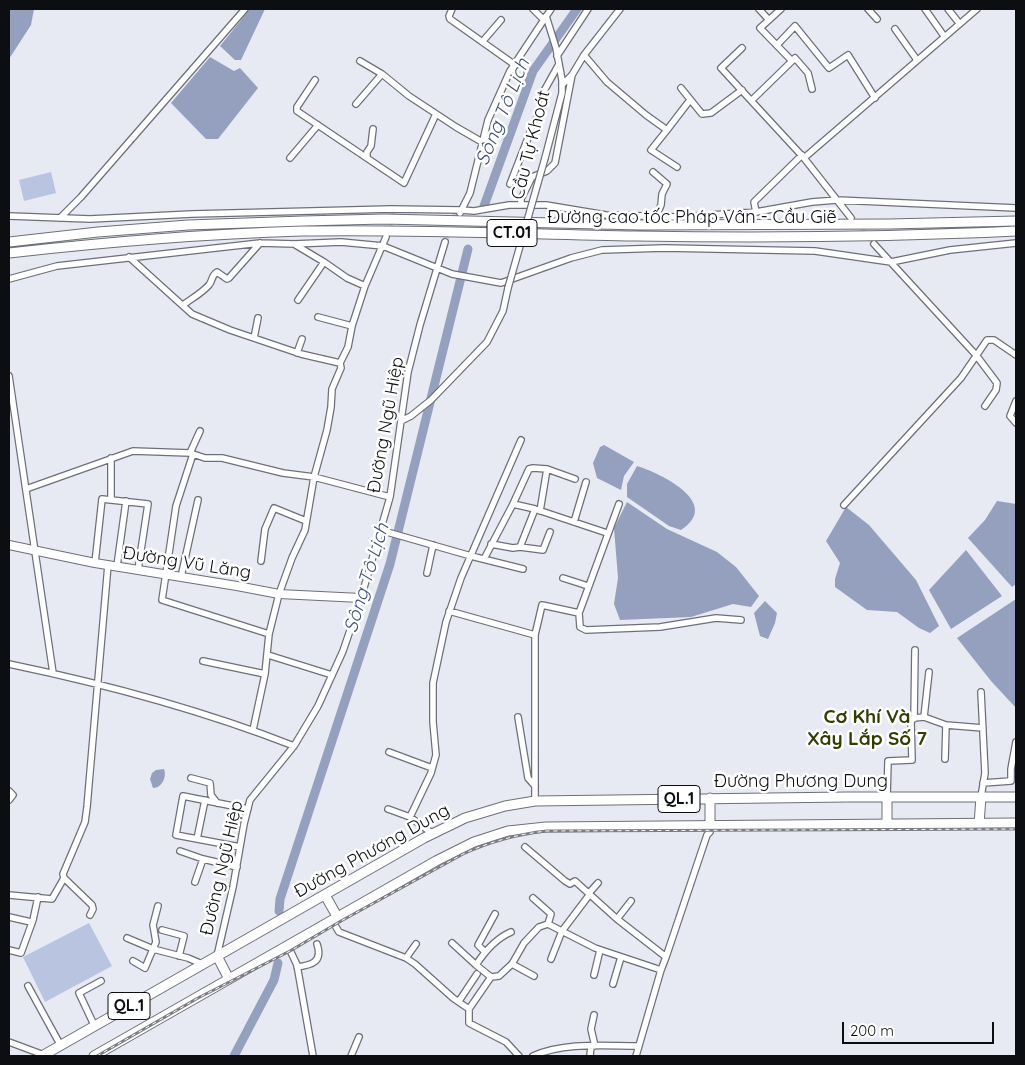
<!DOCTYPE html>
<html>
<head>
<meta charset="utf-8">
<style>
	body { margin:0 }
	#map { position:relative; width:1025px; height:1065px; overflow:hidden; background:#e7eaf3; font-family:Quicksand,sans-serif }
	canvas { display:block }
	.frame { position:absolute; inset:0; border:10px solid #0d0e11; pointer-events:none }
	.scale { position:absolute; left:842px; top:1022px; width:152px; height:22px; box-sizing:border-box; border:2px solid #0d0e11; border-top:0; padding-left:6px; font-size:15px; line-height:18px; white-space:nowrap; color:#0d0e11; -webkit-text-stroke:4px #fff; paint-order:stroke }
</style>
</head>
<body>
<div id="map">
<canvas width="1025" height="1065"></canvas>
<div class="frame"></div>
<div class="scale">200 m</div>
</div>
<script>
const c = document.querySelector('canvas').getContext('2d');
c.lineJoin = 'round';
function fill(path, color) { c.fillStyle = color; c.fill(path, 'evenodd'); }
function strokePath(path, color, width, dash) { c.strokeStyle = color; c.lineWidth = width; c.lineCap = dash ? 'butt' : 'round'; c.setLineDash(dash || []); c.stroke(path); }
function label(font, color, halo, rows, align = 'center') {
  c.font = font + ' Quicksand,sans-serif'; c.lineWidth = 5; c.setLineDash([]); c.textBaseline = 'middle'; c.strokeStyle = halo; c.fillStyle = color; for (const [text, x, y, turn = 0] of rows) {
    c.save(); c.translate(x, y); c.rotate((+turn || 0) * Math.PI / 180); c.textAlign = isNaN(turn) ? turn : align; if (halo) c.strokeText(text, 0, 0); c.fillText(text, 0, 0); c.restore();
  }
}
fill(new Path2D(`
	M51,172L56,193L24,201L19,180Z
	M89,923L112,966L45,1002L23,957Z`), '#b9c4e1');
fill(new Path2D(`
	M9,9H34L31,25L9,59Z
	M250,9H265L241,60H235L220,46Z
	M210,57L234,71L240,68L258,88L218,139H206L171,103Z
	M604,445L634,462L624,476L621,490L597,478L593,463L600,447Z
	M637,466C660,473 723,503 681,530L669,526L627,497V484Z
	M997,501L1016,504V584L1012,587L968,538L985,520Z
	M627,502L667,529L717,552L736,567L759,596L751,607L733,604L691,617L620,620L614,604L618,578L614,528Z
	M846,507L869,525L916,580L939,626L930,633L919,628L897,612L867,610L835,587V579L840,563L826,541Z
	M966,550L1002,596L951,629L929,590Z
	M1016,599V708L991,681L957,638Z
	M765,601L777,613L775,623L768,639L760,636L754,613Z
	M164,769C167,777 162,788 153,788L150,779L152,773L156,770Z`), '#94a0be');
strokePath(new Path2D(`
	M484,206L533,71L577,9
	M279,911L280,899L390,564L468,249
	M234,1056L274,980L278,963`), '#94a0be', 9);
strokePath(new Path2D(`
	M856,223L874,244
	M387,233L394,213
	M445,242L456,213`), '#c6c9d1', 5.5, [5.5, 3]);
const minor = new Path2D(`
	M452,9L449,16L450,19L515,65
	M533,9L544,20
	M759,9L769,20
	M781,9L760,28L792,61L795,58L808,73L812,89
	M868,9L877,19
	M925,9L944,36
	M948,9L959,23
	M895,29L917,60
	M483,41L501,20
	M777,45L795,26L829,68L848,55L875,98
	M742,48L721,68L804,158L851,218
	M584,55L607,82L646,115L667,130L651,150L677,167
	M557,56L588,9
	M360,61L382,74L409,96L456,127L482,142
	M315,80L297,107V111L404,183L436,114
	M562,85L572,75L584,55L620,9
	M681,88L702,114L711,113L742,90
	M752,100L792,61
	M356,104L382,74
	M667,130L690,100
	M367,157V152L371,146L373,129
	M290,158L318,125
	M545,158L562,93V80L556,48L546,16
	M804,158L977,9
	M653,172L667,184L662,194L661,205L656,217
	M510,184L533,125L545,102L544,91L559,64
	M521,205V199L532,177L547,171L555,163L572,75
	M756,212L754,202L802,155
	M460,213L470,193L488,120L510,71L551,9
	M9,216L90,219L192,214L391,209L461,210L474,211L509,205H546L606,215L679,217L756,212L812,202L837,200L1016,208
	M60,218L81,197L245,9
	M294,244L324,262L347,278L365,286
	M874,244L976,355L997,383L996,390L985,406
	M129,257L192,314L230,330L301,354L340,363
	M9,279L57,266L260,243L294,244L341,242L383,246L452,274L501,283L571,258L602,250L664,248L815,251L891,262L950,250L1016,243
	M298,300L324,262
	M183,305C191,299 202,293 209,285C213,280 211,276 217,272L227,279L229,278L260,243
	M318,317L352,326
	M254,338L258,318
	M297,353L302,339
	M9,376L53,673
	M1016,401L1010,416L1016,423
	M401,421L411,416L431,400L487,342L503,311L508,288
	M190,453L200,431
	M193,454L176,506L162,600L269,634
	M111,458V499
	M26,489L133,451L190,453L205,458H222L283,473L314,477L390,497
	M513,504L529,469L533,468L547,469
	M844,505L961,378L987,340H994L1016,355
	M540,511L547,469L575,479
	M574,522L586,482
	M380,530L471,556L523,569
	M491,544L513,548L520,547L535,509L607,533
	M520,547L543,550L550,532
	M484,559L513,504L535,509
	M261,561L265,529L274,508L306,521
	M95,563L102,499L148,504L138,570
	M117,566L126,501
	M427,573L433,545
	M181,577L198,500
	M563,578L588,586
	M449,611L535,635
	M579,613L619,504
	M268,655L332,675
	M203,661L265,674
	M9,664C105,684 202,710 294,746
	M518,717L528,778L535,786
	M924,717L929,672
	M914,718L924,717L946,725L945,759
	M946,725L983,728
	M253,730L265,674L269,634L279,594L292,558L305,530L314,477L327,430L331,407L332,389L341,368L340,363L348,347L352,326L365,286L386,237
	M389,752L432,768
	M191,778L210,783L211,795L217,803
	M983,783L1011,781V769L1016,742
	M9,791L13,795L9,800
	M981,797L985,773L981,692
	M887,798L888,761L912,760L911,720L914,719L915,650
	M535,801V635L542,605L579,613L580,627L586,630L660,627L716,618L741,620
	M388,809L410,817L433,834
	M410,817L431,773L436,755L433,722V683L446,622L461,578L521,440
	M197,839L205,800
	M240,847L176,835L183,796L248,809
	M525,847L565,881L570,884L575,881L617,919L666,957
	M180,851L203,859
	M195,882L203,859L237,867
	M589,893L598,883
	M9,895L52,899L64,878
	M90,915L93,909L92,905L64,878L63,874L85,822L87,807L108,565
	M9,917L31,922
	M617,919L631,901
	M548,924L595,948L661,970
	M336,927L339,932L406,958L415,964L453,998L469,1009V1023L506,1042L519,1056
	M162,930L184,936L179,956
	M127,938L153,949L188,958L202,964
	M452,943L476,965
	M288,946L297,965L313,1056
	M9,950L21,953L33,920L38,897
	M484,951L478,945L495,914
	M217,956L233,887L244,824L250,800L294,746L318,706L343,651L361,598L390,497L408,372L420,325L445,242
	M406,958L416,944
	M551,959L562,931L590,894
	M133,961L145,968L156,942L153,925L158,906
	M512,964L534,976
	M297,967C312,965 323,962 317,944
	M594,975L600,950
	M491,977L476,965C485,951 495,939 511,932
	M613,984L621,957
	M28,986L61,1046
	M459,1001L477,974
	M469,1009L491,977L499,976L512,964L524,943L539,927L548,924L551,914L533,898
	M594,1015L591,1029L595,1046
	M95,1027L79,993L101,981
	M9,1042L44,1055
	M351,1056L359,1037
	M533,1056C565,1042 604,1046 638,1046
	M590,1056L591,1046
	M636,1056L661,970L666,957L707,835L710,832V826`);
const major = new Path2D(`
	M9,545L95,563L237,586L279,594L361,598`);
const highway = new Path2D(`
	M9,242L98,232L188,225L303,221L384,219L641,225L889,224L1016,221
	M9,253C106,242 204,234 302,231C413,229 525,234 636,236C763,238 890,237 1016,231
	M887,824V798
	M979,824L981,797
	M710,826V798
	M325,895L338,918
	M217,956L229,979
	M42,1056L424,838L465,818L505,806L535,801L847,797H1016
	M94,1056L436,861L474,842L508,831L546,827L1016,823`);
strokePath(minor, '#6d7078', 8);
strokePath(major, '#6d7078', 10);
strokePath(highway, '#6d7078', 11);
strokePath(minor, '#fff', 5.5);
strokePath(major, '#fff', 8);
strokePath(highway, '#fff', 9);
const rail = new Path2D(`
	M97,1056L198,998L290,951L341,921L463,854C489,842 518,834 547,831L1016,829`);
strokePath(rail, '#7b7d83', 3);
strokePath(rail, '#fff', 1, [4]);
const minorBridge = new Path2D(`
	M508,288L545,158`);
strokePath(minorBridge, '#6d7078', 8, []);
strokePath(minorBridge, '#fff', 5.5);
for (const [x, y, w] of [
	[512,233,50],
	[679,799,42],
	[129,1006,42]
]) { const box = new Path2D(); box.roundRect(x - w / 2, y - 13.5, w, 27, 4); c.fillStyle = '#fff'; c.fill(box); strokePath(box, '#0d0e11', 1); }
label('bold 16px', '#0d0e11', null, [
	["CT.01",512,233],
	["QL.1",679,799],
	["QL.1",129,1006]
]);
label('18px', '#0d0e11', '#fff', [
	["Cầu Tự Khoát",531,145,-76],
	["Đường cao tốc Pháp Vân - Cầu Giẽ",692,218],
	["Đường Ngũ Hiệp",386,425,-80],
	["Đường Vũ Lăng",187,563,9],
	["Đường Phương Dung",801,782],
	["Đường Phương Dung",372,851,-29],
	["Đường Ngũ Hiệp",222,868,-77]
]);
label('italic 19px', '#41507c', '#fff', [
	["Sông Tô Lịch",503,112,-68],
	["Sông Tô Lịch",367,578,-73]
]);
label('bold 19px', '#333d00', '#fff', [
	["Cơ Khí Và",867,717],
	["Xây Lắp Số 7",867,739]
]);
</script>
</body>
</html>
